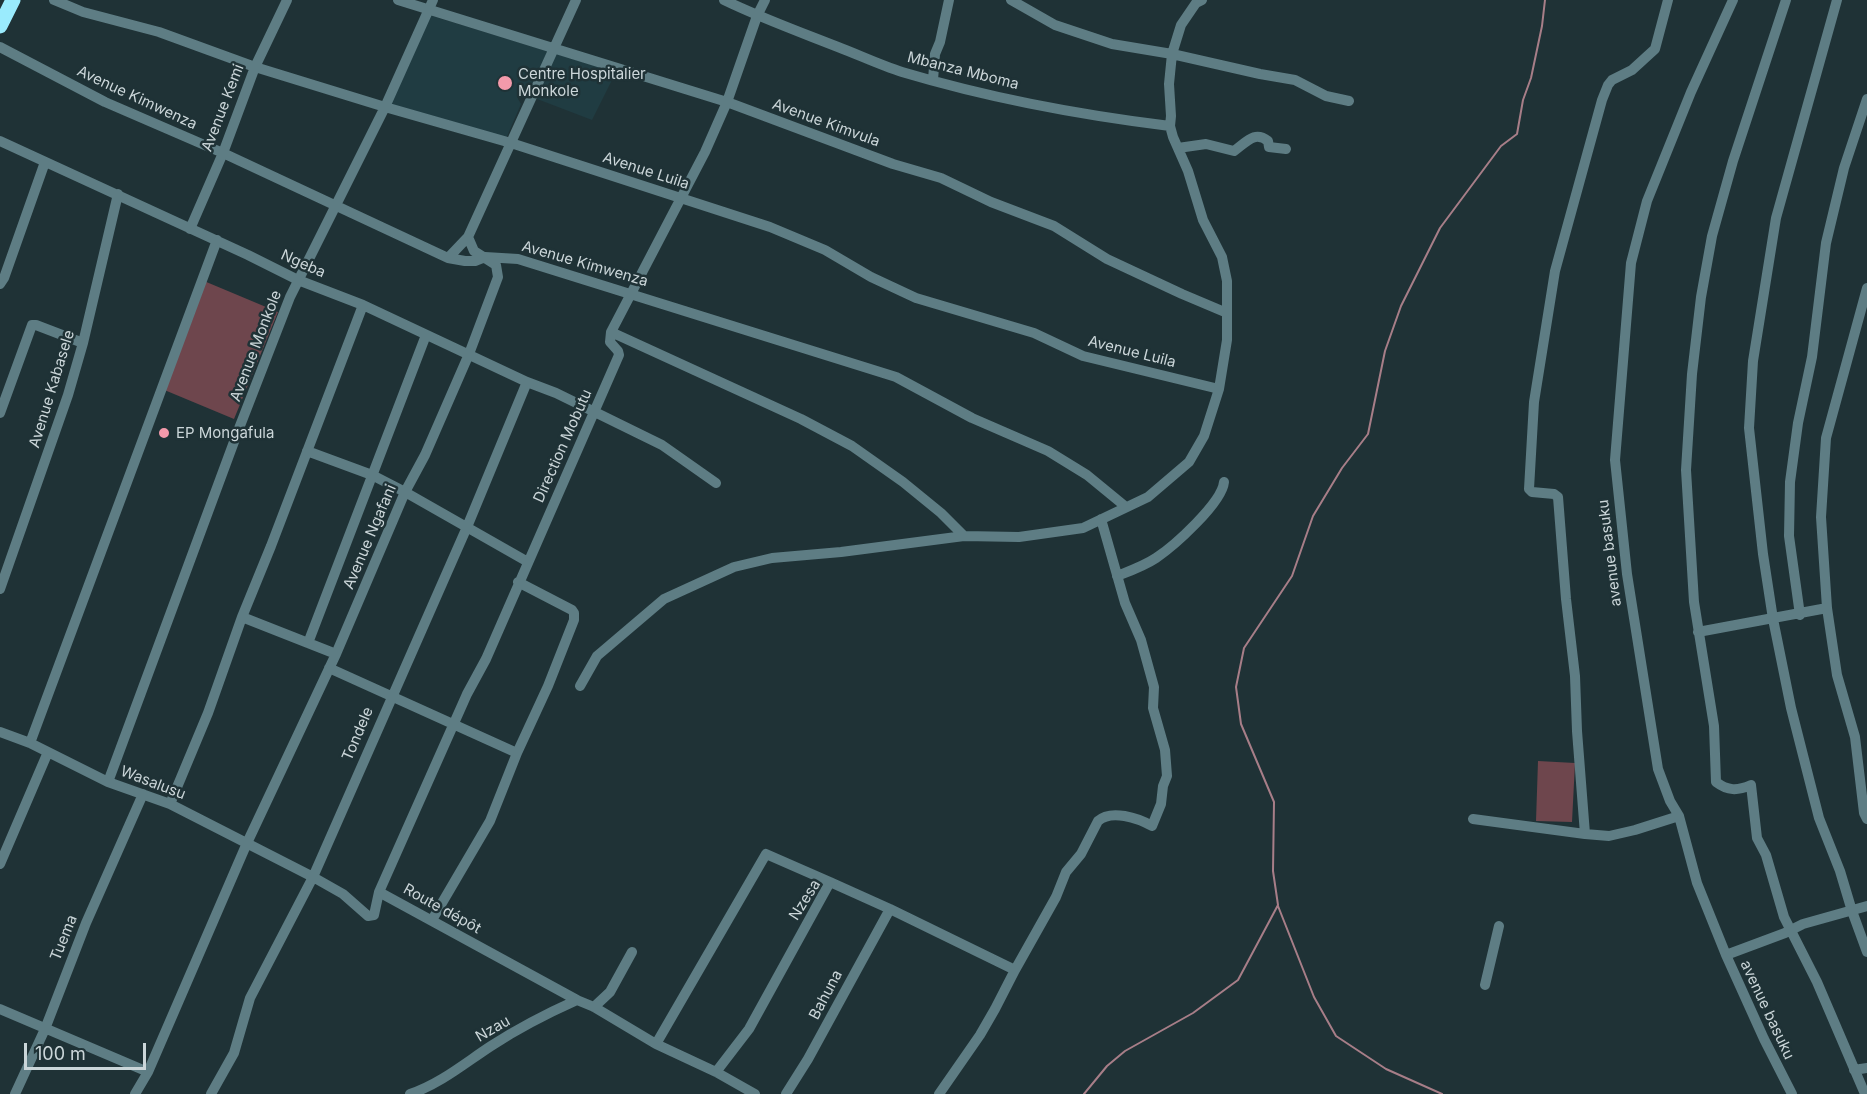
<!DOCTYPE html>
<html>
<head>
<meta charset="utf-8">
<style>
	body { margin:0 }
	#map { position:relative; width:1867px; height:1094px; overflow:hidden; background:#1f3236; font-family:Inter,sans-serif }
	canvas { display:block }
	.scale { position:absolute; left:24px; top:1043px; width:122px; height:27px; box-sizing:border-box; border:3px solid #cbd6d9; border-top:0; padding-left:8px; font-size:18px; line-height:21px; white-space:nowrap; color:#cbd6d9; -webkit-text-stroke:4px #1f3236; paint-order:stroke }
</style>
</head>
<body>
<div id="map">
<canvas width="1867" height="1094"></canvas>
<div class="scale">100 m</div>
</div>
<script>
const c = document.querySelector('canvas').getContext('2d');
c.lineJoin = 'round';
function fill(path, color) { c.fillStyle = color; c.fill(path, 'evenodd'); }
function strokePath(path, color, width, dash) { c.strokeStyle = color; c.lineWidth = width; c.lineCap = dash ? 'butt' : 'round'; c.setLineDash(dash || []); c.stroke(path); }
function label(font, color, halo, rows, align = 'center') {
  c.font = font + ' Inter,sans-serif'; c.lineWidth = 5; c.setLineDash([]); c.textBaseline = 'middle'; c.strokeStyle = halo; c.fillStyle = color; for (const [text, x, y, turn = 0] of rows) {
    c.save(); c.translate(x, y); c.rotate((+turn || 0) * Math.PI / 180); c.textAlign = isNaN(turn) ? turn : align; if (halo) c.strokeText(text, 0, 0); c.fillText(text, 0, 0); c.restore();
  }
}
fill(new Path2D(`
	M429,15L616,72L592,120L524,94H520L518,99L521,104L505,141L389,105Z`), '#203c42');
fill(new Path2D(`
	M204,281L278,312L234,419L162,389Z
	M1538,761L1575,763L1572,822L1536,821Z`), '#6e464d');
strokePath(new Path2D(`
	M1278,906L1314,997L1336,1036L1386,1069L1442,1094
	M1084,1094L1107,1066L1125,1051L1193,1013L1238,980L1278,905L1273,871L1274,802L1241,724L1236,687L1244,648L1292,576L1313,516L1342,468L1368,434L1385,351L1401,306L1440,228L1501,146L1517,134L1523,100L1531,78L1542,26L1545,0`), '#a77e88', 2);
strokePath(new Path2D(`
	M54,0L83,12L159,32L255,67L385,107L511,143L770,227L825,250L871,277L916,298L1034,333L1083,356L1219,389
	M398,0L727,102L893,164L941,178L991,202L1054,226L1107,259L1182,294L1227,313
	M724,0C761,18 800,32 838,47C859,55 880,65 902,72C989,98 1080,115 1170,126
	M1011,0L1055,25L1112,44L1172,54L1260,74L1295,80L1326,96L1349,101
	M1733,0L1691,92L1647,201L1631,263L1615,460L1627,574L1658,769L1670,801L1679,816L1697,883L1726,955L1764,1039L1792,1094
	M1786,0L1733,161L1712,236L1701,297L1692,374L1686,470L1694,602L1714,726L1716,782C1728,791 1737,791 1751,785L1757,838L1766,855L1784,917L1817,982L1865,1094
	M1837,0L1776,218L1753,361L1749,428L1763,554L1773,619L1791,708L1819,818L1840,871L1852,911L1867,952
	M0,47L105,102L223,153L448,258L465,261H475L485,257L518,259L896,377L972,418L1048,451L1087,475L1126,507
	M933,80L935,54L940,42L949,0
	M0,141L248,255L298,280L363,305L527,382L556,393L662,445L716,483
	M1178,148L1206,144L1234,151C1246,143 1254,130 1268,141L1269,147L1286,149
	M190,229L223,153L255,67L287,0
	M448,258L468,237
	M0,284L4,278L45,162
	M1867,288L1826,438L1821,517L1827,608L1837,675L1855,737L1864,813L1867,819
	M611,332L801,419L852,446L903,482L941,513L964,536
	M0,413L32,325H36L83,343
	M307,451L372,475L405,492L528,562
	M1117,576C1130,571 1144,566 1156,558C1174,546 1222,503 1224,482
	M0,589L68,395L83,343L118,194
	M1800,615L1789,536L1790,482L1798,423L1812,357L1826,243L1844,168L1867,99
	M242,617L336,654
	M1698,632L1827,608
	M308,643L426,335
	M329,668L517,753L548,686L574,620V613L572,610L518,582
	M580,686L597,656L664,599L734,567L772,558L841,552L964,536L1019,537L1083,528L1148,497L1189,462L1204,436L1219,389L1227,340V281L1222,257L1203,220L1188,171L1173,137L1170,126L1171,116L1169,84L1172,54L1181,25L1196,3L1202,0
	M0,732L30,743L108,782L170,804L313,877L343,894L368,916L374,915L379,892L577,1000
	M30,743L217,240
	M108,782L238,431L290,297L385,107L433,0
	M170,804L208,713L242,617L271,546L363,305
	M1473,819L1585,834L1609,836L1635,830L1679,816
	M1585,834L1577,731L1575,676L1566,599L1558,497L1554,494L1532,492L1529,489L1534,402L1555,271L1602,100L1608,85L1612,80L1632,70L1655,49L1668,0
	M0,864L48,752
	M379,892L467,694L486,659L619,355L618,351L610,342L611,332L705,152L727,102L757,16L765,0
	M432,920L490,821L517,753
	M1726,955L1785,933L1803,924L1867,906
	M1485,985L1499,926
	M594,1007L610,992L632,952
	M0,1009L148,1072
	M656,1044L716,1072L755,1094
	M1854,1070L1867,1068
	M716,1072L749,1029L830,882L890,909L1015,970
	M15,1094L45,1029L86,923L143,794
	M135,1094L148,1072L247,843L336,654L405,492L425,455L469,354L498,277L496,265L474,251L468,237L576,0
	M211,1094L234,1053L250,998L313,877L467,527L527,382
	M410,1094C440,1084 465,1063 491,1046C517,1029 548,1013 577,1000L594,1007L656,1044L766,854L830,882
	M786,1094L808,1059L890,909
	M939,1094L980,1035L995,1009L1015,970L1056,897L1066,872L1081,854L1098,821C1111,809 1138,818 1152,826L1161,804L1163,786L1167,776L1165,750L1153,708L1154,687L1141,640L1125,603L1101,519`), '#5e7d84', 10);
strokePath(new Path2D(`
	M0,26L13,0`), '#9aebfd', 15);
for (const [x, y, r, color] of [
	[505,83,8,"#f39aab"],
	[164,433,6,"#f39aab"]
]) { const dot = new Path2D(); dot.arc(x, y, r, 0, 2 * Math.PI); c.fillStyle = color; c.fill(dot); strokePath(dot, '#1f3236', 2); }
label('15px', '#cbd6d9', '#1f3236', [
	["Mbanza Mboma",963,71,14],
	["Avenue Kimwenza",137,98,25],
	["Avenue Kemi",223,108,-69],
	["Avenue Kimvula",826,123,20],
	["Avenue Luila",646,171,18],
	["Ngeba",303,264,24],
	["Avenue Kimwenza",585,264,16],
	["Avenue Monkole",256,346,-69],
	["Avenue Luila",1132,352,14],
	["Avenue Kabasele",52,389,-73],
	["Direction Mobutu",563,446,-66],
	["Avenue Ngafani",370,537,-67],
	["avenue basuku",1610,553,-97],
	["Tondele",358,734,-67],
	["Wasalusu",153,783,21],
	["Nzesa",805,900,-58],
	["Route dépôt",442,909,29],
	["Tuema",64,938,-68],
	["Bahuna",826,995,-62],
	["avenue basuku",1767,1010,65],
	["Nzau",493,1029,-30]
]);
label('15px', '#cbd6d9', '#1f3236', [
	["Centre Hospitalier",518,74],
	["Monkole",518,91],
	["EP Mongafula",176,433]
], 'left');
</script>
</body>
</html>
